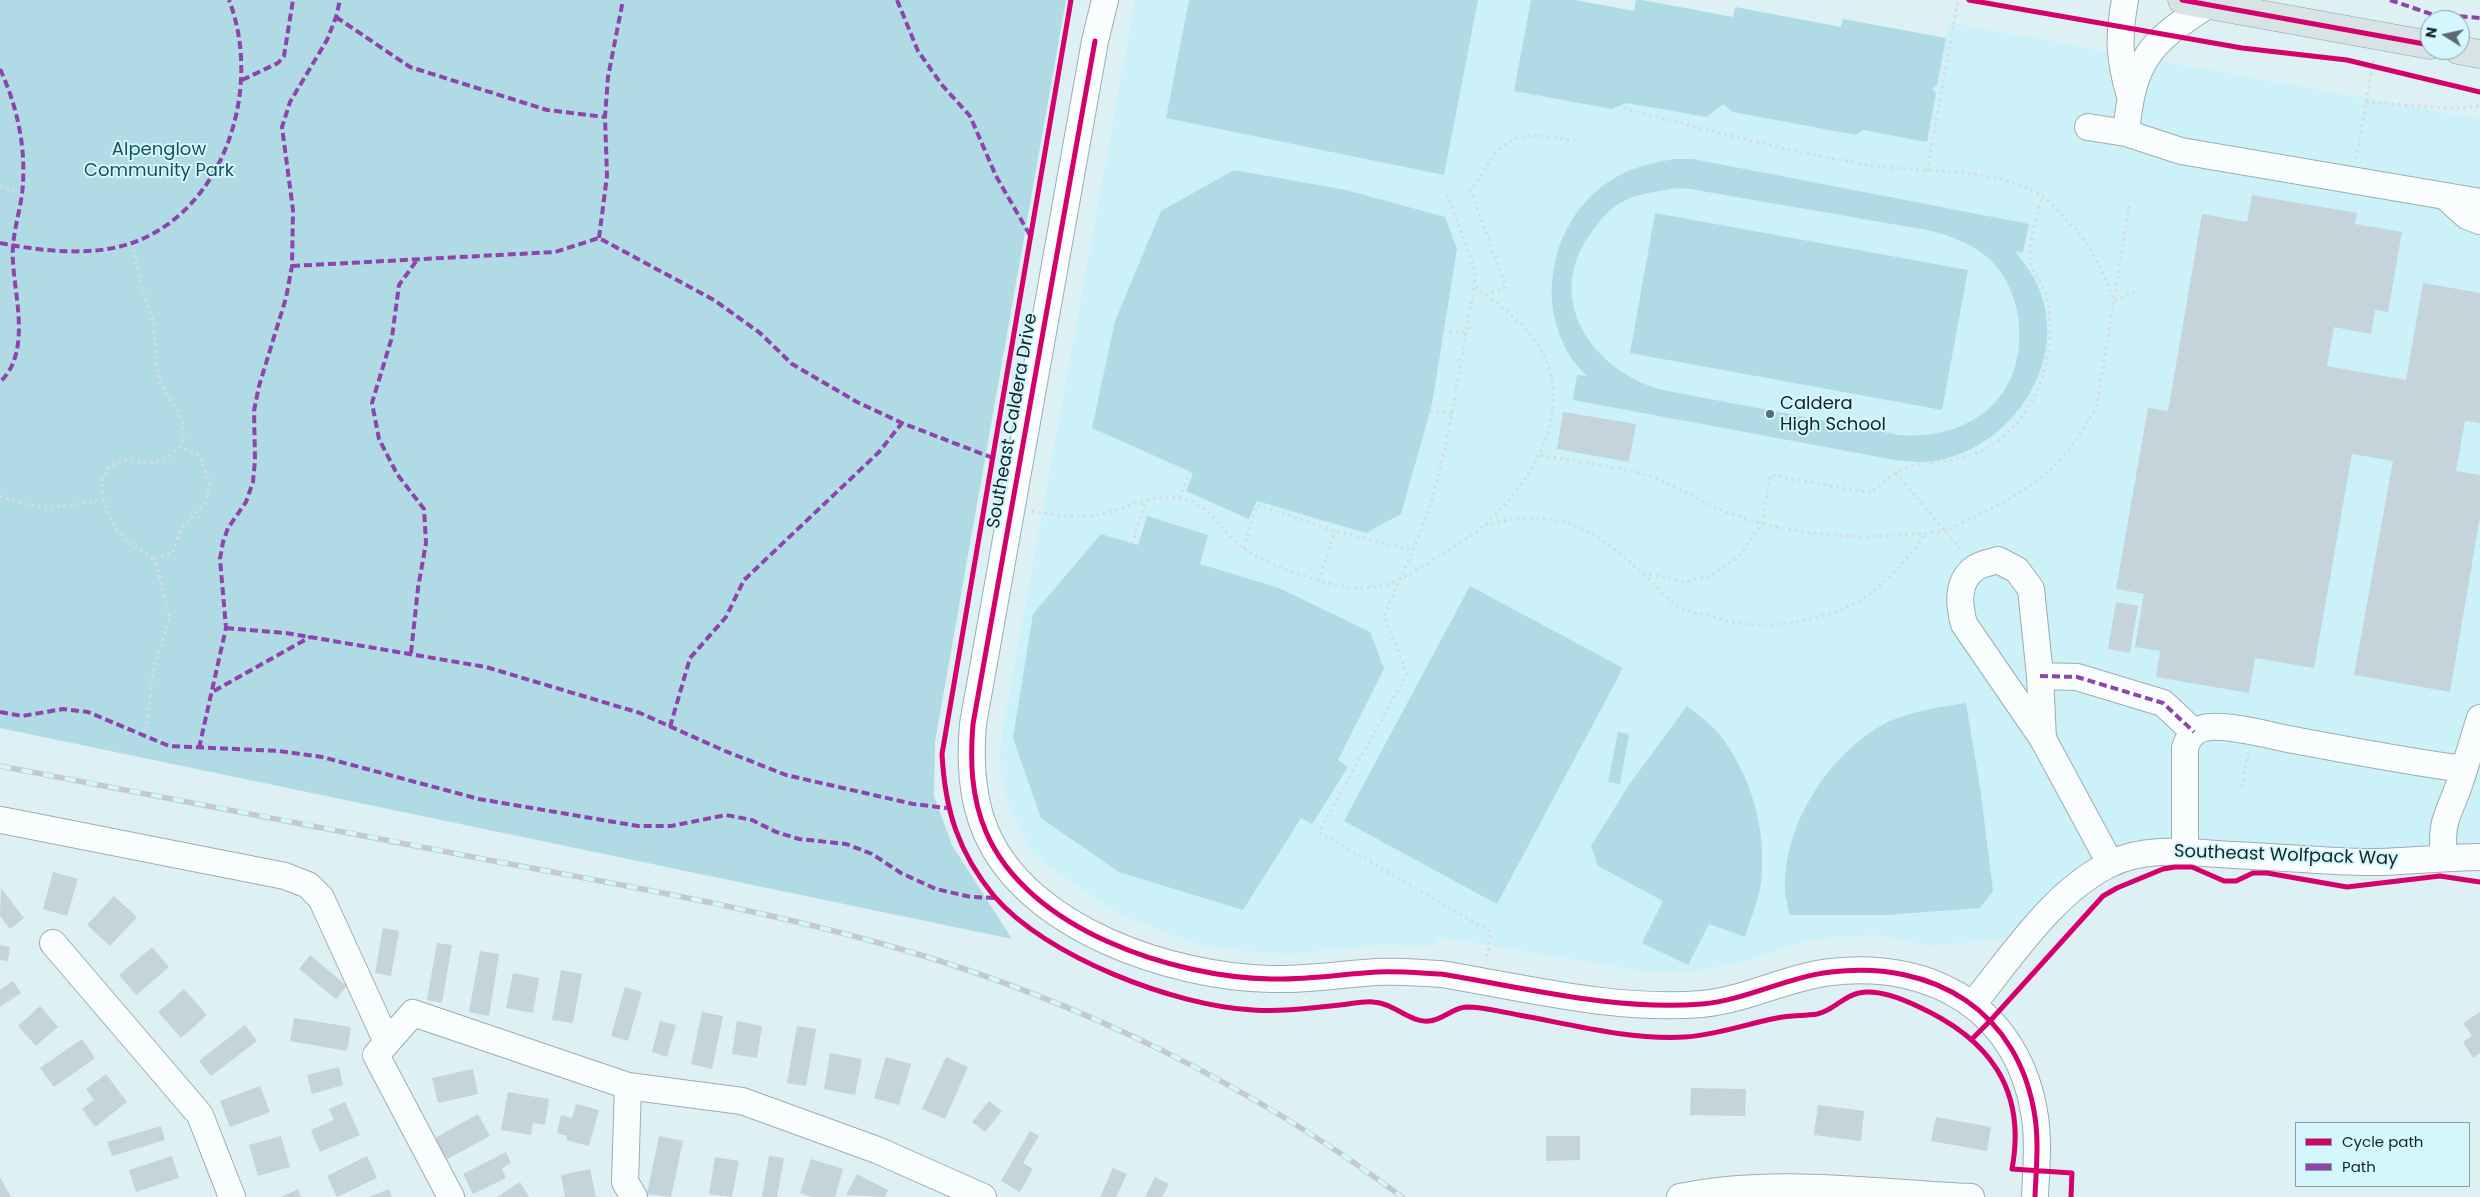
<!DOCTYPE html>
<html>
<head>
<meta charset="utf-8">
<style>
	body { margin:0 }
	#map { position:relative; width:2480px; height:1197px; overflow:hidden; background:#ddf0f4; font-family:Poppins,sans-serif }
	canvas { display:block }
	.legend { position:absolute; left:2295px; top:1122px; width:175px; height:65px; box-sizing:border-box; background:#d4f6fd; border:1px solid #87a2a7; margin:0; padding:6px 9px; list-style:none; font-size:15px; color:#142427 }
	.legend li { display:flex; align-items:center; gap:10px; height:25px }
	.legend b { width:25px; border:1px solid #87a2a7 }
	.north { position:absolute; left:2420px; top:10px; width:50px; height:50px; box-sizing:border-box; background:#d4f6fd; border:1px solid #87a2a7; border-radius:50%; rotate:280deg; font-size:14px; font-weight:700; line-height:20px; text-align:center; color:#142427 }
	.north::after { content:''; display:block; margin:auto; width:18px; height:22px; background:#5a6b6f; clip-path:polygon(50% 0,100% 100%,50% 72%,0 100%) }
</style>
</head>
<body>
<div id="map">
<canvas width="2480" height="1197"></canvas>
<ul class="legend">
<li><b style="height:6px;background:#d6006c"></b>Cycle path</li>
<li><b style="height:6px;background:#8e44ad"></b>Path</li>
</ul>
<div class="north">N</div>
</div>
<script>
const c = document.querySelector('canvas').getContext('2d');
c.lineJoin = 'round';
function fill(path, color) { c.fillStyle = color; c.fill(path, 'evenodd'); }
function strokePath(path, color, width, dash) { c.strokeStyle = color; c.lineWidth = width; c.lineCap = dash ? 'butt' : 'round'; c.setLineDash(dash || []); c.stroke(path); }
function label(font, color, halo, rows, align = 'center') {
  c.font = font + ' Poppins,sans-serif'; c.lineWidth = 4; c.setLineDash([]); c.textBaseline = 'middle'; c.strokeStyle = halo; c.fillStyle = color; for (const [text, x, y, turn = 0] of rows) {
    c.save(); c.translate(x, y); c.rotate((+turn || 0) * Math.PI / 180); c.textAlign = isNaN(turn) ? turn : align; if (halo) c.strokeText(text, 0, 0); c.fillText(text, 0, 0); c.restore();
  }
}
fill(new Path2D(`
	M1135,0H1575L1634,11L1636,0H1642L1733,17L1735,7L1841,27L1843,19L1945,38L1948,22L2480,119V845L2377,850L2159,842L2019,937L1930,946L1878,935L1833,937L1806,941L1740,963L1687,972L1642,971L1456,940L1437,938L1435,946L1381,945L1288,954L1233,950L1205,946L1176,936L1131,919L1103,904L1048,866L1031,850L1009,805L1001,780L1000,757L1003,729Z`), '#ccf1f9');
fill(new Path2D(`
	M0,0H1066L935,742L934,796L952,845L1012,939L0,728Z
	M1189,0H1478L1444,175L1166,118Z
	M1531,0H1575L1634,11L1636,0H1642L1733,17L1735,7L1841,27L1843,19L1946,38L1937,85L1932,89L1936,93L1927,142L1863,130L1856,135L1733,112L1723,104L1707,117L1626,103L1612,109L1514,91Z
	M1675,159H1693L2029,224L2023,252L2015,251C2023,262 2033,274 2038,286C2070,360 2014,445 1939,460C1920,464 1898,461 1879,457L1573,400L1577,375L1587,376C1531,323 1545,225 1607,183C1628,168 1650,163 1675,159ZM1676,188L1690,189L1927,230C1953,236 1979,246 1996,266C2010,282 2018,306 2019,326C2024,400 1969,440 1899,435L1663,390C1593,372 1542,299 1591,233C1599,222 1608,210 1620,203C1637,193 1656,192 1676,188Z
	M1234,170L1346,190L1445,217L1457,249L1432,404L1401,514L1366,533L1257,501L1249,519L1186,491L1193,473L1092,428L1115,321L1161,211Z
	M1655,213L1968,270L1942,410L1630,353Z
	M1147,516L1208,535L1200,564L1279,588L1370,632L1384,669L1338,760L1348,767L1312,824L1301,818L1243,910L1119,872L1041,818L1013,738L1033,614L1101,534L1138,545Z
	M1470,586L1623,668L1497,904L1344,821Z
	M1966,703L1981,793L1993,891L1980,908L1886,915H1789C1788,905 1784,892 1785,882C1787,818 1832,751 1888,722C1912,711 1940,707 1966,703Z
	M1687,706C1697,714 1710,723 1719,734C1751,775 1767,829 1761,882C1759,900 1750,919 1745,937L1709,924L1688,965L1642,943L1663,901L1598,866L1591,846L1629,785Z
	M1618,732L1629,734L1620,784L1608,782Z`), '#b0dbe4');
fill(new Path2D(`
	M2252,195L2357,213L2355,224L2402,232L2388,312L2375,310L2371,334L2334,327L2327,366L2406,380L2423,283L2480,293V423L2465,421L2456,471L2480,475V517L2450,692L2354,675L2393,461L2352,454L2314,668L2255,658L2249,693L2156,677L2160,651L2135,647L2144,594L2116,589L2148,408L2168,411L2202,214L2247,222Z
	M1563,412L1636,424L1629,462L1557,449Z
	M2116,602L2138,606L2130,653L2108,649Z
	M53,872L78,879L67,916L43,909Z
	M1,888L24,918L10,929L0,916Z
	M114,896L137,917L110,946L87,925Z
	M383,928L399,931L391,976L375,973Z
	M437,943L452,945L442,1003L427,1000Z
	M0,945L10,947L8,961L0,960Z
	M152,947L169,967L136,995L119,975Z
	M480,951L499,954L489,1016L469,1012Z
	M310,955L347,986L336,999L299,969Z
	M561,970L582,974L573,1023L552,1020Z
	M513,973L539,978L533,1013L506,1008Z
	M13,981L21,993L0,1007V990Z
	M625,987L642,992L628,1041L611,1036Z
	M184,989L207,1015L181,1038L158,1012Z
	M40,1006L58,1027L36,1046L18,1026Z
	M702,1012L723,1016L712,1069L691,1064Z
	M2480,1012V1053L2473,1058L2463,1042L2472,1036L2463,1023Z
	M294,1018L351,1027L347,1051L290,1041Z
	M660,1021L676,1025L667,1057L652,1052Z
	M737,1021L762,1026L757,1058L732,1054Z
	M245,1025L257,1041L211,1076L199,1061Z
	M797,1026L816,1029L806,1086L787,1083Z
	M82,1039L95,1058L54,1087L40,1068Z
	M830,1053L862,1059L855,1095L824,1089Z
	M886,1057L911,1064L899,1105L874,1098Z
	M946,1057L968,1067L945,1119L922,1109Z
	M339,1067L343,1085L312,1094L307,1075Z
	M473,1069L478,1094L438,1103L432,1078Z
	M106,1074L127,1102L95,1127L82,1109L94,1100L86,1089Z
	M260,1086L270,1112L230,1127L220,1101Z
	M1691,1088L1746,1089L1745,1116L1690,1115Z
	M508,1092L549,1099L545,1125L533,1123L531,1135L501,1130Z
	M989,1101L1002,1111L985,1132L972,1122Z
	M345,1102L360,1135L320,1152L311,1130L334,1120L329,1109Z
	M576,1104L599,1110L589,1146L566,1140L567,1136L557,1133L561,1115L572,1118Z
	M1818,1105L1864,1111L1861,1141L1814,1135Z
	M478,1114L490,1136L438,1164L426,1143Z
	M1936,1117L1991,1127L1987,1151L1931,1141Z
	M161,1126L165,1140L112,1156L107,1142Z
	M1030,1131L1039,1136L1023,1163L1033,1169L1020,1192L1001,1181Z
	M281,1136L290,1167L258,1176L249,1145Z
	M659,1136L683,1141L671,1197L647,1194Z
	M1546,1136H1580V1160L1546,1161Z
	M506,1152L511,1163L502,1168L506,1178L473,1194L463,1174Z
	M172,1156L179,1178L136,1192L129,1170Z
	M367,1156L377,1178L337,1197L327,1176Z
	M769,1156L784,1158L777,1197H762Z
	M715,1157L739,1161L732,1197L709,1194Z
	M811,1159L843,1169L835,1197H812L800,1193Z
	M1113,1168L1127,1174L1116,1197H1100Z
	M590,1169L596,1197H565L561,1175Z
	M857,1174L888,1190L885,1197L846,1195Z
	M0,1177L11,1197H0Z
	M1155,1177L1169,1184L1162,1197H1145Z
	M520,1182L529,1197H497Z
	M298,1189L301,1197H281Z
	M389,1189L392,1197H369Z`), '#c5d4da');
const minor = new Path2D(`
	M1105,0L1095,41L973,724C970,760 971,797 986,832C1028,930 1173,977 1271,979C1307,980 1342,974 1377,972C1399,971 1420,973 1441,974C1526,988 1615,1011 1702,1004C1746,1000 1787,977 1831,972C1934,960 2019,1011 2035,1117C2039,1144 2036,1170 2035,1197
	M2125,0C2118,38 2119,59 2130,96
	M2088,127L2126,133L2181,151L2480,202
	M2126,133C2133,61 2148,43 2208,5
	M2447,198L2467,216L2480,221
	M2040,676L2077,677L2163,703L2194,732
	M2043,739L2040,676L2031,589L2017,570L1998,560C1991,562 1981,564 1975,568C1956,582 1959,605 1964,624L2043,739L2110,863
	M1,820L285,876L308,885L321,898L387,1042
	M2185,852V748C2188,738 2193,731 2204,728C2221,723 2265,734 2283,738C2343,749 2403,761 2464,769
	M2444,857C2440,818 2449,816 2460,782C2467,761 2473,740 2480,718
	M53,943L200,1115L232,1197
	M1973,1004C2012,956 2054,891 2110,864C2147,845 2194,853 2234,855C2277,857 2320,861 2363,862C2402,863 2441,857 2480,857
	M628,1086L625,1182L634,1197
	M451,1197L376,1055L413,1013L628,1086L742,1101L877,1150L983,1197
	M1680,1197C1773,1177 1877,1193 1971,1197`);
const major = new Path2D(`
	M2182,0L2430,45
	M2458,50L2480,54`);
strokePath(minor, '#9dadb0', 28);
strokePath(major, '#88a1a2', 29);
strokePath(new Path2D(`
	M2366,102L2456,109L2480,106
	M1624,108C1703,129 1782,150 1863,164C1921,175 1987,164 2040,195C2048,200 2055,208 2062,215C2092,245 2099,263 2114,301L2137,291
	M2356,159L2374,57
	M1927,171L1958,0
	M0,186L22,192
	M1447,194L1475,270L1474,286
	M1486,296L1506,287L1470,189C1481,179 1486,166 1495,154C1519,126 1547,137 1578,141
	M1443,331L1466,333
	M1430,411L1453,414
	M1541,455C1576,462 1618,466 1652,477C1681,487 1705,505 1734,515C1788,533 1842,539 1898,535C1913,534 1929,534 1944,531C1956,527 1969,519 1981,513C2038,487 2068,461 2097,405L2130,201
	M1896,473L1962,551
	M0,496C42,512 60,508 103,499L102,480L109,467L125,460L152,463L168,457L181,446L184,434L182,420L160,383L156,362L154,324L141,286L132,243
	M1180,498L1190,471
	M103,499C115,535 124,540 155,559
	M985,503L992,504
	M1032,511C1051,514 1069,518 1088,516C1123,513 1156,487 1192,502C1212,511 1225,534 1242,547C1265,565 1332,588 1361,588C1391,588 1412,573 1437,557C1453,547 1472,537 1486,524C1529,483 1569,424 1547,363C1535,329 1501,307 1474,286C1462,353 1453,420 1436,485C1425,528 1401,575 1384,616L1407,674L1319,832L1491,932L1486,961
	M1485,525C1498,522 1512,519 1526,518C1574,515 1609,542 1642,573C1656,585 1668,602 1685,610C1692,613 1700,613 1707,615C1718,618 1730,622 1741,624C1781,628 1831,619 1865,597C1890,580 1908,558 1925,534
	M1132,544L1146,500
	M1243,548L1257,505L1335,531L1411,550
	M1643,573L1685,582L1710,576L1739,556L1762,523L1770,475L1871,493C1884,482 1898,468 1915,465C1940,460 1963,462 1985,449C2038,420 2058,353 2047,297C2044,285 2030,272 2030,259C2029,241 2038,215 2042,196
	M1319,581L1335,531
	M145,736L154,666L170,617L155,559L173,552L180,531L207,500L209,481L200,456L181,446
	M2242,787L2248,752`), '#d6dcde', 3, [2.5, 4]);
strokePath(minor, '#fafdfd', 26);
strokePath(major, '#d8e3e4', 28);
const rail = new Path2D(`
	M0,766C168,798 336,830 504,863C638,888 773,912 904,950C1082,1002 1253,1086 1402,1197`);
strokePath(rail, '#c4cacb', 5.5);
strokePath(rail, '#d4f6fd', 4, [11]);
strokePath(new Path2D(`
	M897,0L918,51L942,85L970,116L996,176L1031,237
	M2390,0L2431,14L2480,18
	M336,17L410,67L547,110L605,117
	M0,69C18,108 27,151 22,194C19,216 11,239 13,262C15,299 31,353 0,382
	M242,80L278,63L284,56L293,0
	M599,238L607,176L605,117L608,77L623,0
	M0,243C41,251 92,257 132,243C225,210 263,88 229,0
	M292,266L555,252L599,238L714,300L760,333L792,364L857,402L902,423L993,458
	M226,628L286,633L486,667L640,713L725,751L786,775L913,804L947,808
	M411,653L418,588L426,543L424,509L397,474L379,439L372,403L392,337L399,285L417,260
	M2040,676L2077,677L2163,703L2194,732
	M214,691L310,637
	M0,712L22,716L63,709L88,712L169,746L279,751L322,757L479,799L638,826H671L726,815L752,820L776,832L799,839L846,844L872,854L901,873L936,889L971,897L996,898
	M670,727L690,658L726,617L744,580L879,452L902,423
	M199,748L226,628L220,559L223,542L228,528L246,502L253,482L255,460L254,411L259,386L286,298L292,266L293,210L282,127L290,102L327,40L336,17L340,0`), '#8e44ad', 4, [8, 4]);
strokePath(new Path2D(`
	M1071,0L942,754C945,810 958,852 994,896C1046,957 1175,1006 1253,1010C1282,1012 1311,1008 1340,1005C1351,1004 1363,1001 1373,1002C1394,1003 1410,1023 1429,1021C1443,1020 1452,1008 1466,1007C1484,1007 1502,1012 1519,1015C1573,1025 1630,1040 1685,1037C1716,1035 1746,1024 1777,1018C1790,1015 1804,1016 1817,1014C1833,1011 1843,996 1859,993C1877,989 1900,998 1917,1006C1988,1038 2027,1088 2012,1169L2072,1173L2071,1197
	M1969,0L2242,48L2347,60L2480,92
	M2182,0L2430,45
	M1095,41L973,724C970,760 971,797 986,832C1028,930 1173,977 1271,979C1307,980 1342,974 1377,972C1399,971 1420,973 1441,974C1526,988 1615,1011 1702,1004C1746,1000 1787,977 1831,972C1934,960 2019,1011 2035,1117C2039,1144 2036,1170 2035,1197
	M1972,1039L1990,1021L2103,896L2117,888L2163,869L2175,867H2192L2224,881H2236L2253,873H2267L2347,887L2440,876L2480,882`), '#d6006c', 5);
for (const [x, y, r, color] of [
	[1770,414,5,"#5a6b6f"]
]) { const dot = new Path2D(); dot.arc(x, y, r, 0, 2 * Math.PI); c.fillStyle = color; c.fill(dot); strokePath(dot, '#d4f6fd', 2); }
label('18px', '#16525c', '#d4f6fd', [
	["Alpenglow",159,150],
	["Community Park",159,171]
]);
label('18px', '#142427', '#d4f6fd', [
	["Caldera",1780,404],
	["High School",1780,425]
], 'left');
label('18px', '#142427', '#d4f6fd', [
	["Southeast Caldera Drive",1013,421,-80],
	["Southeast Wolfpack Way",2286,856,2]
]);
</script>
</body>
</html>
